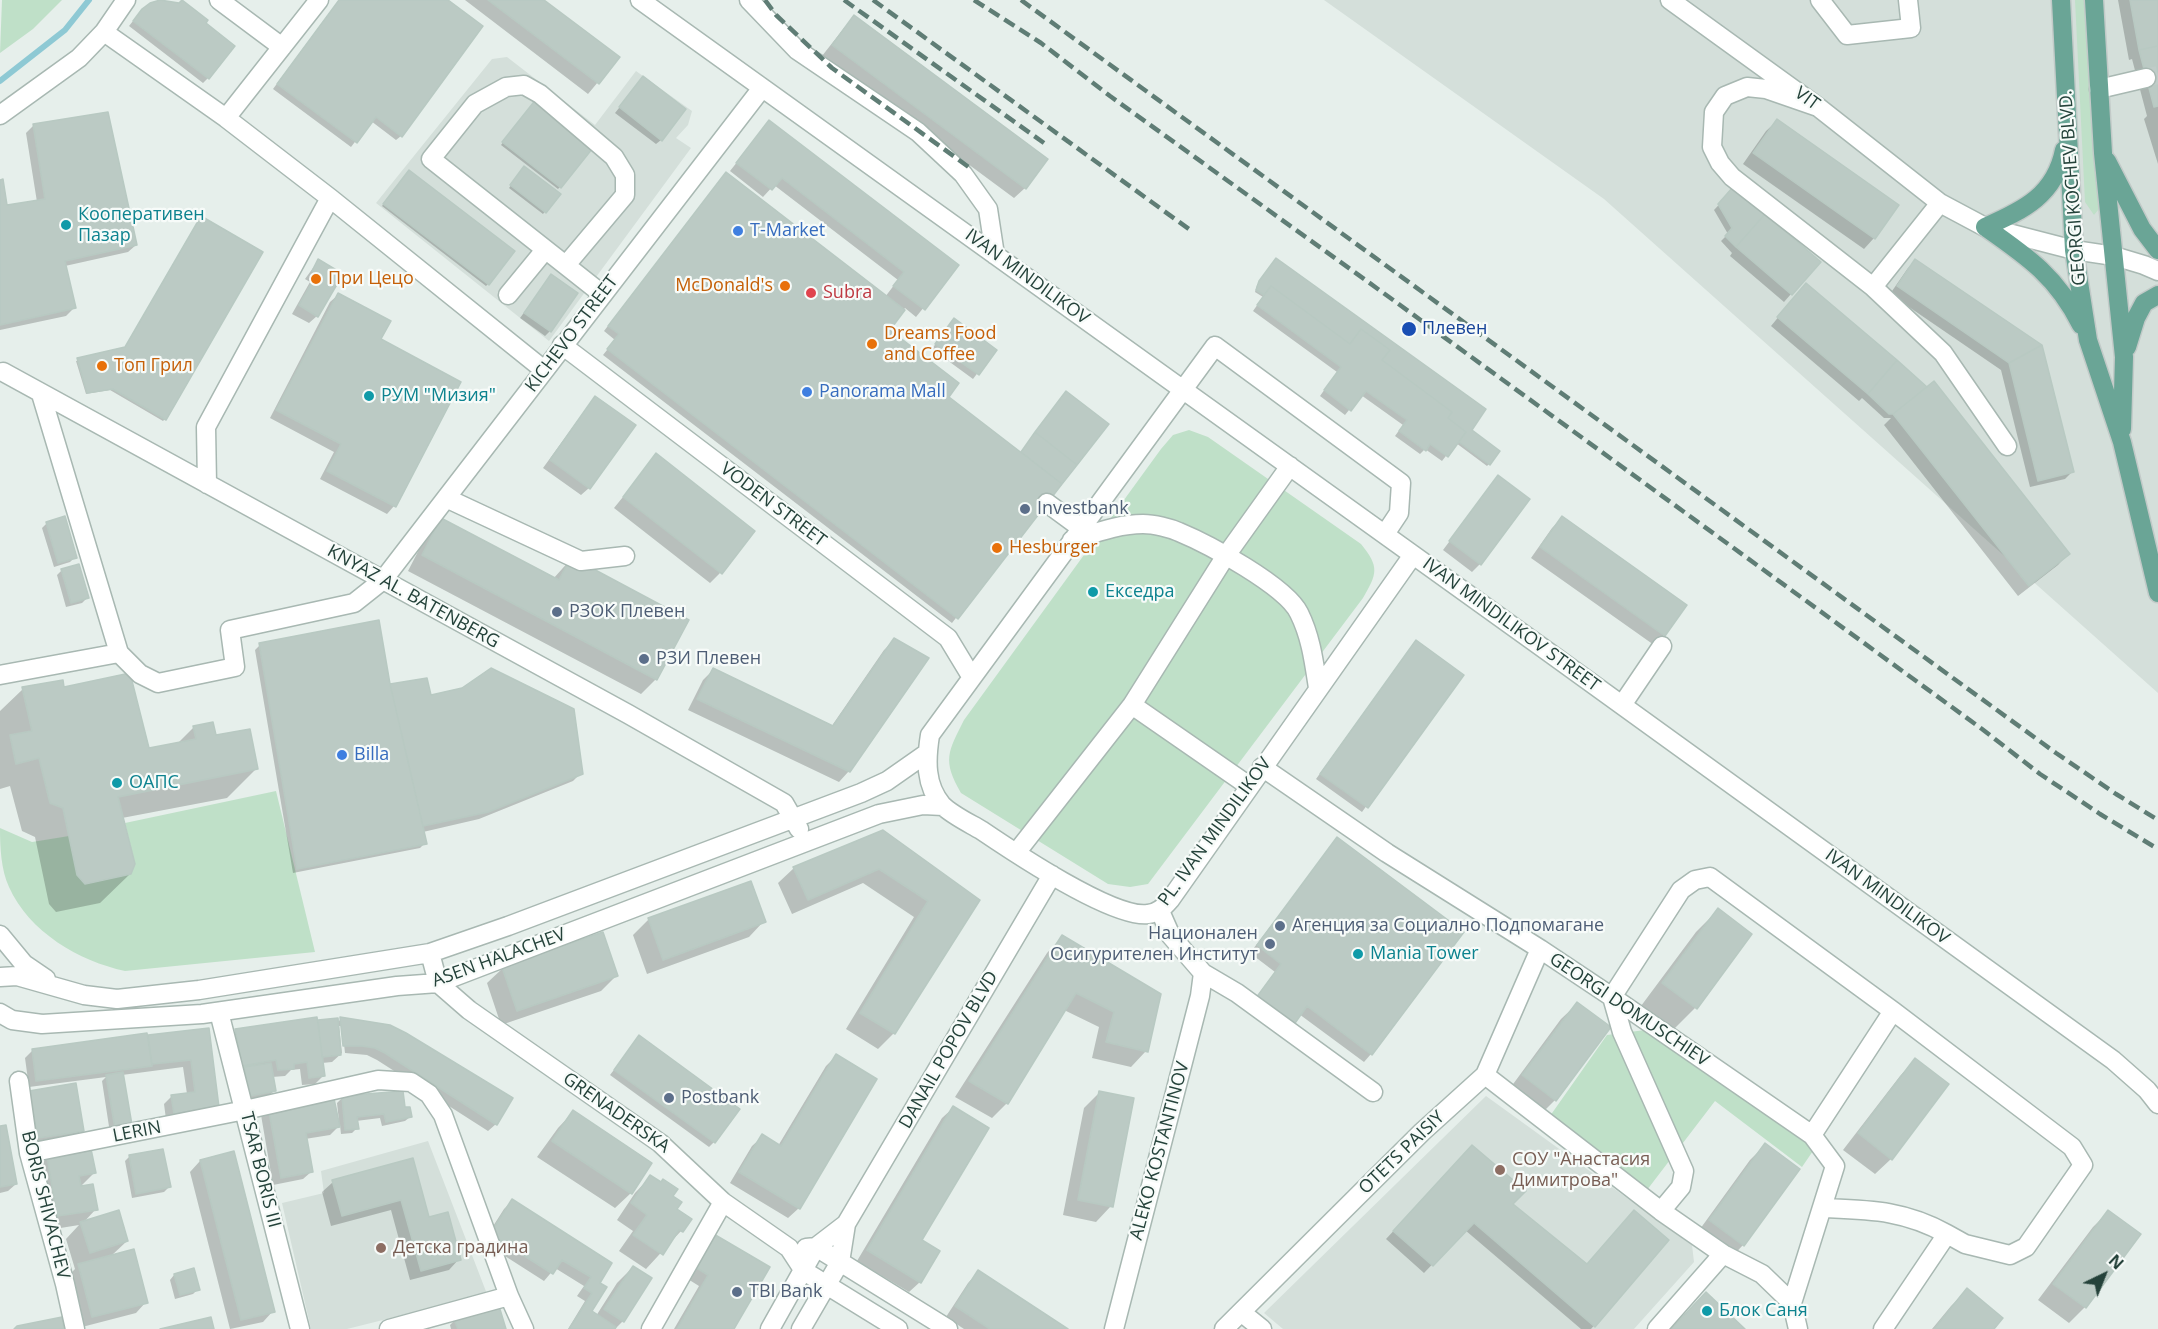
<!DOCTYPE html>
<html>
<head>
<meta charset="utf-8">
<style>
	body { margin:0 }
	#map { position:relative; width:2158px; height:1329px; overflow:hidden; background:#e6efeb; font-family:"Open Sans",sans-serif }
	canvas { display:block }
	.north { position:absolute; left:2074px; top:1245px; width:60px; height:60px; -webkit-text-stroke:4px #f7fbf9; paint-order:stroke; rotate:43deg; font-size:16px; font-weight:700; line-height:24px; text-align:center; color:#24423a }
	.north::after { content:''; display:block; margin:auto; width:21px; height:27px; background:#24423a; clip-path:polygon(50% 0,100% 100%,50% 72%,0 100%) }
</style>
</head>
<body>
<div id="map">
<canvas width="2158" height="1329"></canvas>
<div class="north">N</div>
</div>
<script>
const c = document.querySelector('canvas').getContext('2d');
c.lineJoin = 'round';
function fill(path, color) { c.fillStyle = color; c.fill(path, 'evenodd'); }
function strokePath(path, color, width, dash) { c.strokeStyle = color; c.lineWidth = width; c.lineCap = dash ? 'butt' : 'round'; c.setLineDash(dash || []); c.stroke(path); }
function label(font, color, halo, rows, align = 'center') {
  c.font = font + ' "Open Sans",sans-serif'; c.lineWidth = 4.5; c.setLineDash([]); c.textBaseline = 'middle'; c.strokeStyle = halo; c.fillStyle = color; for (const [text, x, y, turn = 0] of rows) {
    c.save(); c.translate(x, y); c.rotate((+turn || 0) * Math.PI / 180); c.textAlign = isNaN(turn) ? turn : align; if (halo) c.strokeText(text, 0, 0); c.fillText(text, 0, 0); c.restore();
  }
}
fill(new Path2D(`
	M1324,0H2158V693L1604,199Z
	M507,57L595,125L636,71L692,111L688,125L676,138L691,148L549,341L376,203L492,59Z
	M1486,1096L1692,1245L1694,1262L1634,1329H1283L1264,1313Z
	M428,1141L487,1294L347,1329H311L282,1203L324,1193L321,1171Z`), '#d4dfda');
fill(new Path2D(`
	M2,0H62L33,29L0,53Z
	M2075,0H2087L2102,205L2094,215L2085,202Z
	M1189,430L1208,437L1361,544C1380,567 1377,574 1363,598L1148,884L1130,887L1108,884L961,793C942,760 948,752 964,720L1161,449L1173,435Z
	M276,791L315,952L125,971C79,961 29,932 9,887C1,870 0,847 0,828L32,842L69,836L77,874L86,884L131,874L135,864L125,823Z
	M1645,1030L1815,1148L1802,1167L1715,1101L1647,1190L1550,1116L1607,1035Z`), '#bfe0c8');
fill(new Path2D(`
	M339,0H445L401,136L396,140L371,121L351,147L273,89Z
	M465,0H542L618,58L588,94Z
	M2118,0H2158V164L2144,119L2147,116L2132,59L2129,60Z
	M169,1L179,4L204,24L208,78L203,83L129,26L137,16L151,5Z
	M854,17L1025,188L1014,198L822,56L844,28Z
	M639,83L661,140L656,144L615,113Z
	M535,102L560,187L558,189L501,145Z
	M1777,121L1897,205L1874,238L1864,249L1743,164L1766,131Z
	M769,122L957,266L916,317L905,308L888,330L947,397L1020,453L1067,393L1075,465L952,623L603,355L615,340L604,331L721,179L885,297L898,280L774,185L763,197L730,171Z
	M34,125L136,245L128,252L65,266L74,308L66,316L0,330V181L6,207L37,202L26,133Z
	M523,170L558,194L543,214L509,188Z
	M407,174L488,284L486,286L382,206Z
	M1729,194L1791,294L1784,302L1730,256L1732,253L1721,241L1728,234L1714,210Z
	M318,261L317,316L309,323L292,314L310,282L305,279Z
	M1916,261L2041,346L2073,471L2065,479L2030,487L2001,370L1890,294L1908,268Z
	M1274,262L1470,430L1489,464L1487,466L1456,443L1442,461L1425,449L1420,454L1395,436L1403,425L1361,395L1345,415L1320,396L1337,372L1253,311L1263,297L1255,292L1257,285Z
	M551,276L550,331L545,336L520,318Z
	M1799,292L2068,554L2058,565L2018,596L1884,425L1891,418H1884L1862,398L1859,401L1771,326Z
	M338,295L379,340L459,382L394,506L387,514L320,479L334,452L270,418L330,302Z
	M949,325L995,350L973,379L932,349Z
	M125,349L165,419L163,421L110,390L86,394L76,361Z
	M595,398L589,488L581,495L543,468L588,406Z
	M657,455L720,573L710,583L614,508Z
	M1498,477L1480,564L1472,572L1443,550Z
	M1562,518L1664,635L1654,645L1531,558L1552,528Z
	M442,520L553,579L571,559L656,679L641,694L408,571L426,536Z
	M47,523L75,557L70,562L54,567L42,528Z
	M62,570L87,598L82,603L66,607L57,575Z
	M895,639L849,771L839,782L688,710L703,680L713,670L831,727L884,650Z
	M260,645L389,686L425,680L429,697L581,773L573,781L479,819L423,832L425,843L420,848L293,873L255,650Z
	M1411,647L1462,675L1362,812L1316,779Z
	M23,689H63L148,750L177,744L194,727L215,737L256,769L227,798L122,818L130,874L100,903L56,912L49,904L35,837L22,831L10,786L0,789V711Z
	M883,832L978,900L894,1033L878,1049L846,1029L914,917L863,883L792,914L778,883L794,868Z
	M1337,839L1371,1054L1364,1062L1299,1014L1249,1007L1275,972L1250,953Z
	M750,883L764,921L749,937L647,974L633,935L648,920Z
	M1718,910L1695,1008L1673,1030L1641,1006L1696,932Z
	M1062,937L1146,1051L1131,1067L1092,1058L1099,1027L1064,1010L1007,1103L992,1118L955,1097L1047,953Z
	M503,968L616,976L601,991L501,1025L487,983Z
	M1577,1004L1555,1100L1540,1115L1508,1091L1561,1019Z
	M341,1019L496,1124L488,1131L377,1060L367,1055L345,1053L342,1026H339L342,1053L332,1062L322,1063L323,1076L315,1084L302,1085L300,1069L291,1070L285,1076L272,1077L274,1091L266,1099L241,1103L228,1039L236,1031L336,1020L337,1023Z
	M208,1030L218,1114L167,1127L164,1104L172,1096L187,1094L183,1067L122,1075L130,1125L110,1133L102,1081L106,1077L29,1087L25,1058L33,1050Z
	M639,1037L714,1142L709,1147L610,1075Z
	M836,1056L799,1208L788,1218L730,1183L752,1146L763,1136L778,1146L826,1066Z
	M1915,1060L1891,1159L1875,1174L1843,1150L1900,1076Z
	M30,1092L82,1130L74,1138L30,1145Z
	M1100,1092L1111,1206L1096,1222L1063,1215L1084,1108Z
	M342,1098L410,1117L405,1121L382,1126L380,1118L356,1121L357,1128L352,1133L341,1134L340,1125L330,1135L305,1139L311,1172L303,1179L273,1185L261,1115L269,1107L339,1121L337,1103Z
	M953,1108L920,1241V1282L909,1292L857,1261L942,1118Z
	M573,1112L631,1193L615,1208L537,1157L558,1128Z
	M0,1127L16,1184L8,1191L0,1193Z
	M1765,1145L1743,1245L1728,1261L1695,1236L1750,1160Z
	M233,1153L273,1311L263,1322L230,1329L190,1172L200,1161Z
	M1464,1155L1511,1204L1586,1265L1667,1240L1591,1329H1581L1465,1230L1424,1273L1386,1239Z
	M48,1157L94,1173L79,1188L96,1209L83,1223L127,1241L110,1257L146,1302L136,1313L82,1327L68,1276L75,1269L66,1239L79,1225L42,1231L32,1173Z
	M129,1157L169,1187L164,1192L132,1198L125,1161Z
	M412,1160L428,1218L459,1259L449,1270L410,1280L391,1210L331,1226L322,1192L333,1182Z
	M650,1177L671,1197L675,1209L690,1219L681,1231L646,1269L619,1251L633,1231L617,1220L635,1193Z
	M512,1201L598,1283L590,1312L596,1316L617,1283L633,1267L623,1321L615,1329H568L585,1301L577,1296L584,1286L555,1268L544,1281L483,1242L504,1209Z
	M2108,1212L2139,1235L2085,1307L2069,1323L2038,1300L2093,1227Z
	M702,1245L732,1329H674L699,1286L683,1276Z
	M978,1272L1066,1329H964L946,1317L968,1283Z
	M174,1275L198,1289L193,1294L175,1299L170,1280Z
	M1967,1290L1992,1329H1932L1951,1306Z
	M455,1320L504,1329H451L450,1325Z`), '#0003');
strokePath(new Path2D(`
	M0,81L65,30L89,0`), '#8ec9d4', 6);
const building = new Path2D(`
	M160,0L179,3L182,0L208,20L206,23L235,46L209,79L133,21L142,9L150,3Z
	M339,0H448L483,26L402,137L376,117L357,143L277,84Z
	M488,0H544L620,57L599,84Z
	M2130,0H2158V46L2139,50Z
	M854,15L1048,159L1026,189L832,45Z
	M2158,46V106L2154,107L2139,50Z
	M643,76L686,109L662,141L619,107Z
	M537,98L596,144L561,188L502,142Z
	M108,112L137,245L65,261L76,308L0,325V180L3,179L7,205L45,199L33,124Z
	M1777,119L1899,205L1875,239L1753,153Z
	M769,120L959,265L925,310L893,286L904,272L782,178L772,190L736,163Z
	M524,166L561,194L546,213L510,185Z
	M409,170L515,251L489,285L383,204Z
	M726,172L905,310L890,330L959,383L949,397L1062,484L958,619L607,349L619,334L608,326Z
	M1733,187L1765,214L1736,247L1725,236L1732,228L1718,204Z
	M1765,214L1821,262L1792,295L1736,247Z
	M201,216L263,252L166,420L113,389L87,393L77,358L125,347Z
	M1276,258L1486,409L1472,430L1500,451L1490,465L1459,442L1466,432L1448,418L1452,412L1382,360L1390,350L1361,329L1350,344L1271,286L1264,295L1256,290L1259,281Z
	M318,259L343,274L318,317L299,305L317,274L312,271Z
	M1915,259L2042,345L2009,363L1897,286Z
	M551,274L578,293L551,332L524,313Z
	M1806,283L1897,360L1868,394L1777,317Z
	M1271,286L1350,344L1361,329L1390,350L1382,360L1452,412L1448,418L1466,432L1448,457L1430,444L1426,451L1399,431L1407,420L1366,391L1351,411L1324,390L1341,367L1257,305Z
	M338,293L391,321L381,339L461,382L396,507L327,471L341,444L276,410Z
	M954,318L997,350L979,375L935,344Z
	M2042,345L2074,472L2038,481L2009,363Z
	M1897,360L1927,387L1893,414H1889L1868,394Z
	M1934,381L2070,554L2029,586L1893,414Z
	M1066,391L1109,424L1077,465L1035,432Z
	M595,396L636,425L590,489L550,460Z
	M1035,432L1077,465L1062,484L1021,452Z
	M656,453L755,531L722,574L623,497Z
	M1498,475L1530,499L1481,565L1449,541Z
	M65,516L77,558L58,563L46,522Z
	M1562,516L1687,605L1665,636L1540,547Z
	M441,518L559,580L571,557L689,620L657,680L422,555Z
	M79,564L89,598L71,603L61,569Z
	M379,620L390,684L427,844L297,869L259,643Z
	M894,638L929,658L850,772L697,699L713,668L833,726Z
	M1416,640L1464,675L1368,808L1320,774Z
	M491,668L574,709L583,774L488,812L423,826L390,684L427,678L431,695L462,688Z
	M130,673L149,748L196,739L193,726L213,722L216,735L250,729L258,769L118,797L135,864L131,874L85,884L77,875L63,808L50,803L39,758L16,764L10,735L32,731L22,687L63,680L64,687Z
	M883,830L980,900L895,1034L860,1013L928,901L879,869L808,900L793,867Z
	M1337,837L1464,932L1372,1055L1307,1006L1293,1026L1256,998L1281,964L1257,945Z
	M751,881L766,922L663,960L648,918Z
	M1718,908L1752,934L1697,1009L1662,983Z
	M603,932L618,976L517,1011L502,967Z
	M1062,935L1161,994L1148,1052L1106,1042L1114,1012L1076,993L1008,1104L969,1081Z
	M1577,1002L1611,1027L1556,1101L1522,1075Z
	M317,1017L325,1076L309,1078L307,1062L294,1064V1069L278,1070L276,1060L242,1066L235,1029Z
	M340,1017L390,1025L406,1033L513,1098L497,1125L385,1053L375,1048L362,1046H343Z
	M338,1018L341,1055L322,1057L318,1020Z
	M209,1028L220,1115L175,1120L171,1095L195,1092L191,1060L152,1064L148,1035Z
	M147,1033L152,1066L36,1081L32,1049Z
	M639,1035L740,1109L715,1143L614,1070Z
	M836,1054L877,1079L800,1209L739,1172L762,1134L781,1146Z
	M1915,1058L1949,1084L1892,1160L1858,1133Z
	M271,1063L276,1091L249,1096L244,1067Z
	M123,1072L132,1125L115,1128L106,1075Z
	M76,1083L84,1131L38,1138L29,1091Z
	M403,1091L405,1107H410L412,1117L386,1122L384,1114L357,1117L359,1129L345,1130L342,1096Z
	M1099,1091L1134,1098L1113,1207L1078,1200Z
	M333,1094L340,1127L306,1133L313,1172L281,1178L268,1106Z
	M953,1106L989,1128L922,1240L940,1251L921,1283L867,1250Z
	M573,1110L652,1163L632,1194L552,1141Z
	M6,1125L17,1184L0,1187V1126Z
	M1765,1143L1800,1169L1744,1246L1709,1220Z
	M1472,1145L1526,1191L1513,1204L1587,1264L1634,1210L1669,1240L1595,1327L1474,1223L1433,1266L1393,1231Z
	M91,1149L96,1173L79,1176L81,1186L93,1184L98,1210L57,1216L47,1156Z
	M163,1149L171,1187L136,1194L129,1155Z
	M234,1151L275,1312L241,1320L200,1160Z
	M413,1158L429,1217L448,1212L461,1260L421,1271L401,1200L342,1216L332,1180Z
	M650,1175L661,1182L663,1179L678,1189L673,1196L682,1202L677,1209L692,1219L683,1232L679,1230L663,1255L633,1235L647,1215L631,1203Z
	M512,1199L612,1263L600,1283L607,1287L592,1311L616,1327L615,1329H569L592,1293L584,1288L591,1277L562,1260L553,1274L490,1234Z
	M119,1210L128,1241L90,1253L80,1222Z
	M2108,1210L2141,1234L2086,1308L2053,1284Z
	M712,1233L770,1267L734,1329H677L708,1275L692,1265Z
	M134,1249L148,1303L92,1317L78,1264Z
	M633,1266L652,1278L624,1322L604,1309Z
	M194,1268L200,1290L180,1295L174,1274Z
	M978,1270L1068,1329H990L955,1306Z
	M1967,1288L2003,1318L1994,1329H1934Z
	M1706,1292L1745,1329H1671Z
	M499,1306L506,1329H458L454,1319Z
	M62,1317L64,1329H14L17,1326Z
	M211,1317L214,1329H160Z`);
fill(building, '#bbcac4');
strokePath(building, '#b8c9c2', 1.5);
strokePath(new Path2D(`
	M2146,78L2158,75`), '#bfccc8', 18, [18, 9]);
const minor = new Path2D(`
	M219,0L282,47
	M640,0L1547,651L2113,1060L2147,1090L2158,1104
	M749,0L797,50L918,132L963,174L988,209L995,255
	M1670,0L1818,107L1940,203L1985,227L2074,250L2114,256L2144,265L2158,271
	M1820,0L1847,35L1911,28L1908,0
	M104,32L226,118L330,198L544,370
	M2099,89L2146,78
	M1818,107L1766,89L1747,87L1725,96L1714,112L1712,147L1720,163L1732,177L1873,287L1943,353L2007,446
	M0,115L79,58L104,32L126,0
	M226,118L319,0
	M566,265L625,195V175L614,157L540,94L524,85L506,87L475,104L431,159L602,294
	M1873,287L1940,203
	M508,295L545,250
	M562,345L948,638L971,676
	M3,372L628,714L784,803L799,829
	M207,484L206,427L330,198
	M446,498L581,561L625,556
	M1047,503L1081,528
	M1385,534L1399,513L1401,483L1215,346L930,735C926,760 925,785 942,805C952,815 969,823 981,830C1012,851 1113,919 1148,914C1158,913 1164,907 1170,900L1413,555
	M1072,540C1095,533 1119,524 1143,524C1154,524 1170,528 1179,532C1208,544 1286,586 1299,613C1311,637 1314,662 1318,688
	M119,653L140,674L158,683L235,667L230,630L354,603L383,580L762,88
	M0,675L119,653L41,394
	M1132,705L1249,786
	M1622,705L1662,646
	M1262,767L1387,853L1540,949L1612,997L1812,1135L1835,1166L1792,1303
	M1016,853L1132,705L1225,557L1290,466
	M1160,911L1171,936L1203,973L1237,993L1373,1092
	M0,935L24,964L46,979
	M430,953L438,983L469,1010L660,1143L723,1202L789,1248L804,1271L898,1329
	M0,977L17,976L84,995L117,999L199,990L430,953L508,926L861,793L887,781L927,753
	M219,1012L300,1329
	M0,1013L12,1020L42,1024L202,1014L397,986L438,983L879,814L923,805L943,806
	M1485,1075L1661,1211L1723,1254L1762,1274L1792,1303L1798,1329
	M19,1081L29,1153L65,1284L75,1329
	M1812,1135L1893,1011
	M29,1153L245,1110L378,1080L411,1082L429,1094L443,1115L509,1296L524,1329
	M1822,1208C1870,1210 1904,1210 1947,1234
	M1661,1211L1681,1187L1684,1171L1622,1032L1612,997L1681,890L1695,880L1710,877L1893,1011L2072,1147L2083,1165L2026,1247L2010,1255L1965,1244L1947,1234L1883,1329
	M806,1248L816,1247L948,1329
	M1241,1312L1262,1329
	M389,1329L509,1296
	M651,1329L723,1202
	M770,1329L816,1247L846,1224L1052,875
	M801,1329L840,1262L846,1224
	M1114,1329L1200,996L1203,973
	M1224,1329L1422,1132L1485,1075L1540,949
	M1657,1329L1723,1254`);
const major = new Path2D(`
	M2061,0L2074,250L2088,340L2122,442L2158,593
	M2094,0L2103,153L2124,357L2122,429
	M2107,161L2142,229L2158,250
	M1985,227C2028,257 2057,277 2081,325
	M1985,227C2024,210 2055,195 2064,150
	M2127,347L2136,318L2144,303L2158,295`);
strokePath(minor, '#a8b8b2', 21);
strokePath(major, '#c2cac8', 21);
strokePath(minor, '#fff', 18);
strokePath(major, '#6aa596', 18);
strokePath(new Path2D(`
	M765,0L776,15L832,68L970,168
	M844,0L1044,143
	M873,0L1193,232
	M974,0L1041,43L1110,96L1389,297L1982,729L2040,774L2100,814L2158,849
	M1021,0L2056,753L2116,794L2158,820`), '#5f7d75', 4.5, [12, 6]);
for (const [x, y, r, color] of [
	[66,225,6,"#0f9aa8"],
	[738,231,6,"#3f7fe0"],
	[316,279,6,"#e8710a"],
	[785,286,6,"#e8710a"],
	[811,293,6,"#e0444e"],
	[1409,329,8,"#1a4fb4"],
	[872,344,6,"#e8710a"],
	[102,366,6,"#e8710a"],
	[807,392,6,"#3f7fe0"],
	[369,396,6,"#0f9aa8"],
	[1025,509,6,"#5c6f8a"],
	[997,548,6,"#e8710a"],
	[1093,592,6,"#0f9aa8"],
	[557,612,6,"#5c6f8a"],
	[644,659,6,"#5c6f8a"],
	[342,755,6,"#3f7fe0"],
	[117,783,6,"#0f9aa8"],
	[1280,926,6,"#5c6f8a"],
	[1270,944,6,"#5c6f8a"],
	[1358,954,6,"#0f9aa8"],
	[669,1098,6,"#5c6f8a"],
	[1500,1170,6,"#8d6e63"],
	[381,1248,6,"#8d6e63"],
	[737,1292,6,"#5c6f8a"],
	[1707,1311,6,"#0f9aa8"]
]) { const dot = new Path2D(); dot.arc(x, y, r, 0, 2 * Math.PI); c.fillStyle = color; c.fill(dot); strokePath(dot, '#f7fbf9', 2); }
label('18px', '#24423a', '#f7fbf9', [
	["VIT",1807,99,36],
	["GEORGI KOCHEV BLVD.",2073,188,-94],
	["IVAN MINDILIKOV",1027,277,36],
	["KICHEVO STREET",572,334,-53],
	["VODEN STREET",773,505,37],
	["KNYAZ AL. BATENBERG",413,597,29],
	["IVAN MINDILIKOV STREET",1511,625,36],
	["PL. IVAN MINDILIKOV",1215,832,-54],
	["IVAN MINDILIKOV",1887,897,36],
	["ASEN HALACHEV",499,958,-20],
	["GEORGI DOMUSCHIEV",1629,1010,34],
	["DANAIL POPOV BLVD",949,1050,-60],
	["GRENADERSKA",616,1113,35],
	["LERIN",137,1132,-11],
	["ALEKO KOSTANTINOV",1160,1151,-75],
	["OTETS PAISIY",1402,1153,-44],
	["TSAR BORIS III",260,1170,76],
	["BORIS SHIVACHEV",45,1205,76]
]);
label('18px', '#0d838f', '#f7fbf9', [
	["Кооперативен",78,215],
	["Пазар",78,236],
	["РУМ \"Мизия\"",381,396],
	["Екседра",1105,592],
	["ОАПС",129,783],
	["Mania Tower",1370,954],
	["Блок Саня",1719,1311]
], 'left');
label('18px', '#366cbe', '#f7fbf9', [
	["T-Market",750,231],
	["Panorama Mall",819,392],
	["Billa",354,755]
], 'left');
label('18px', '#c56008', '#f7fbf9', [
	["При Цецо",328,279],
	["McDonald's",773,286,"right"],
	["Dreams Food",884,334],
	["and Coffee",884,355],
	["Топ Грил",114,366],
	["Hesburger",1009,548]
], 'left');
label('18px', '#be3a42', '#f7fbf9', [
	["Subra",823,293]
], 'left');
label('18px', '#164399', '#f7fbf9', [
	["Плевен",1422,329]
], 'left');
label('18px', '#4e5e75', '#f7fbf9', [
	["Investbank",1037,509],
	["РЗОК Плевен",569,612],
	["РЗИ Плевен",656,659],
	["Агенция за Социално Подпомагане",1292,926],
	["Национален",1258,934,"right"],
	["Осигурителен Институт",1258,955,"right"],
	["Postbank",681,1098],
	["TBI Bank",749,1292]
], 'left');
label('18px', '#785e54', '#f7fbf9', [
	["СОУ \"Анастасия",1512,1160],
	["Димитрова\"",1512,1181],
	["Детска градина",393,1248]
], 'left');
</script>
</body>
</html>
